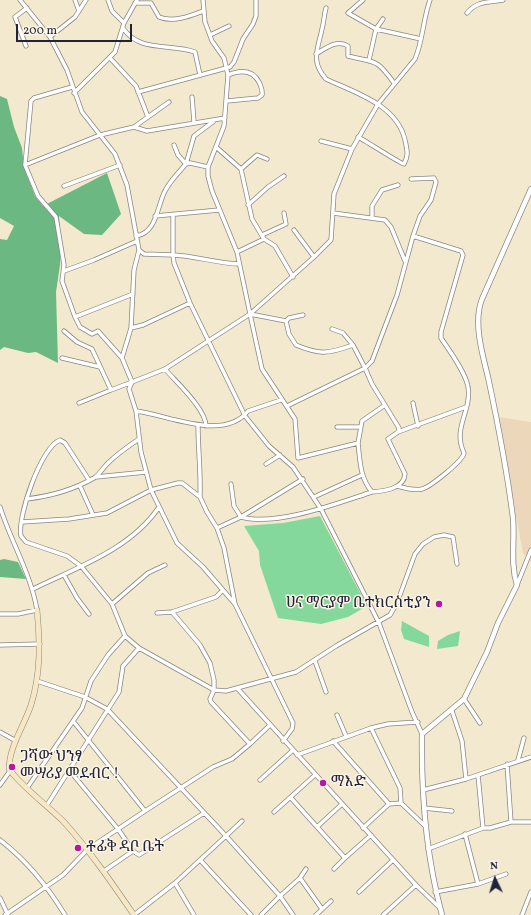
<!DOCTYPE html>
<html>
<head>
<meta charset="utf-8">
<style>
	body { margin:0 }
	#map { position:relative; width:531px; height:915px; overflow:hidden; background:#f3e9ce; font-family:Vollkorn,serif }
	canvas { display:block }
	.north { position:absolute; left:475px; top:859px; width:40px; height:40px; -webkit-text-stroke:3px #fcf5e5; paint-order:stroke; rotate:356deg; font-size:11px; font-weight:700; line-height:16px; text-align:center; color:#22223b }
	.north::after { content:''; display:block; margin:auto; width:14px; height:18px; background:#22223b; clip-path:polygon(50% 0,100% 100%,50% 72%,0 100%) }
	.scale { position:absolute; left:16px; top:24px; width:116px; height:18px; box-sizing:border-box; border:2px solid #22223b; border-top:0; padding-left:5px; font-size:12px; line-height:14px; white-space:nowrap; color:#22223b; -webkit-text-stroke:3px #fcf5e5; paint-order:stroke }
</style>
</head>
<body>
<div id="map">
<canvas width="531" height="915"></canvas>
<div class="north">N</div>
<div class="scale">200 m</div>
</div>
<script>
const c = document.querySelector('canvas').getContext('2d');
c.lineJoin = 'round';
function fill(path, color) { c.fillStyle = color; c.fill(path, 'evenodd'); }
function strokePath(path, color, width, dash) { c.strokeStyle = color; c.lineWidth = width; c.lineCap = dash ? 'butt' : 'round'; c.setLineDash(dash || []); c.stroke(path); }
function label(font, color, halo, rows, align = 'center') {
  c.font = font + ' Vollkorn,"Noto Serif Ethiopic",serif'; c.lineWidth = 3; c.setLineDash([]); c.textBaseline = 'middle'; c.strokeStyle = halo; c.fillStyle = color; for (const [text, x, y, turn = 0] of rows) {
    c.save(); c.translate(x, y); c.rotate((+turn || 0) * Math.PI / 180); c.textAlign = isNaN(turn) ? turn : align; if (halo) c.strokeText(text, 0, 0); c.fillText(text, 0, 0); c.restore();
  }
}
fill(new Path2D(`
	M498,417L531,422V562L523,553Z`), '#edd7bb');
fill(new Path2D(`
	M320,516L367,606L348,617L321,624L278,618L260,565L259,551L244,526L283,523Z
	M402,621L429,636V647L404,639L401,630Z
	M460,631L458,646L437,649L438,641L448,635Z`), '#84d89b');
fill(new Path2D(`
	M0,96L7,99L14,127L22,148L24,167L35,196L43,206L107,173L121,214L102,235L84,234L59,216L61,245L60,265L56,292L58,363L36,352L28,353L4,347L0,350V239L7,240L14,226L0,218Z
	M4,559L18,562L26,579L0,577V560Z`), '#6bb883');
const minor = new Path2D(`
	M20,0L50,37L67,70L82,112L115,154L127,185L139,250L134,270L131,328L143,325L190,303
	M75,0L79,11
	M108,0L112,11L124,23
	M203,0L205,22L212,41L224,58L228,75L224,126L208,167V176L212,191L237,252L250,314L314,257
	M363,0L348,13L376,29L369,60
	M135,3H151L159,17C173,23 190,16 203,11
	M326,8C324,15 324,22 322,29C318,49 310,61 326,79C356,93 397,105 405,140C407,150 409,155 404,164C401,164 366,141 358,137
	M467,13C478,0 488,3 503,0
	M383,19L376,29L421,39
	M123,28C139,53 171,43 195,52L200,75
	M210,35L229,26
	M50,37L75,17L86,0
	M26,46L15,17L27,8
	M316,54C326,48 337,39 348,46V56C376,63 376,58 394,83
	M110,58L136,86L148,117
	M72,87L34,98L31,101L25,165L38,196L56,217L64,265L62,281L75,317
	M138,92L230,67L234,62L243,39L253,24L256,16V0
	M74,93L115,52L124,23L137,0
	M192,97L194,122
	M227,101L258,98L262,95C263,90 261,87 259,82C252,69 240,70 228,75
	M134,127L147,131L225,118
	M321,141L352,149
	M174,145L178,155L186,164L194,136L214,121
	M216,147L241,169L252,219L264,239L275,246L293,277
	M25,165L100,135L134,127L169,102
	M241,169L257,155L267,159
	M411,179L434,178L436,182L431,200L420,216L413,236
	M64,186L120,165
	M248,205L268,187L284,176
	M333,213L385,220L391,227L405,261
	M155,216L219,210
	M173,216V255C196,256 215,263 239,264
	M372,218V206L382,190L398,185
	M294,230L314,257L331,240L334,194L352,149L378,104L415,59C423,41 423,19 430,0
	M262,235L286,224L284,213
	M136,236C157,233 157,206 165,191C170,181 179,172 186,164L190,163L208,167
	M139,250L144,254L173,255L174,263L190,303L245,416L269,446L293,467L321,509L379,623L412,712L422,734
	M237,252L264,239
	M64,271L94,260L137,241
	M250,314L286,321L289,334L296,345C320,355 328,354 353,345L365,368L287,406
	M286,321L289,318L303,315
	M332,329L343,333L353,345
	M64,331L77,342L92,349L111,390L132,382L122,358L131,328
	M62,358L100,367
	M122,358L98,331L92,334L80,327L75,317L133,294
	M165,369C176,382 206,409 206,426
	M79,403L111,390
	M413,403L418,426
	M136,411C168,415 224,442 248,411L281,400
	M198,425C198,449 201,473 200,497
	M337,427H360
	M398,432L466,407
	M358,443L362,421L385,405
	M266,464L280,455
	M96,477L146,472
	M231,484L234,506L241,517C276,527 338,503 372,492
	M80,486L93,515
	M314,497L362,475
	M27,499C52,496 73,490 94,478C99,475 103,468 107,464C117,454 127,447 139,439
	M0,507C11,542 31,574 37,610L18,614H0
	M22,522L69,519L107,513L151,490L178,483H182L200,497L207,512L217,528L224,548L235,604L293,723L292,729L283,741
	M217,528L241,517L303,479
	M64,575L77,598L89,614
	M517,585L531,550
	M33,589C78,567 131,549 159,507
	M112,604L148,573L165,565
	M235,604L203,567L177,543L151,490L141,452L136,411L129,389L132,382L165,369L250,314L262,369L295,419L298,458L358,443C360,461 360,478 372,492C384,491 404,489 405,474L388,439L398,432L399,428L372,384L365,368L372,361L397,295L413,236L461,251L463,255L441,332V338C449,350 466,373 468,387C472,411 452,428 464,453C463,461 430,487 422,489C415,491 404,488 397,486
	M157,613L172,612
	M0,645L40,644
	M139,648L214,690L226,691L237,688L416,885L383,915
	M315,661L326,692
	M37,681L85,697L107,709L226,836L175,883L134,915
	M237,688L296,672L336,646L390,615L397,603L415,554L423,544L434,537L444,535L453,537L457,564
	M464,699L480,723
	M337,715L346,736
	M371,728L400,788L401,803
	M0,732L16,741
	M333,741L389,804L363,828
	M250,744L270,725
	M297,755L371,728L388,724L418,722
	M518,760L524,738
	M70,771L118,829L133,851L139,855L204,813
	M478,775L483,828
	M466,779L531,757
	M260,780L292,751
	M0,785L10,771
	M27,788L82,708L91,681L108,655L125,636L112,604L81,566L67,556L26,542L21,536C17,517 41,447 60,440L65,443L89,480
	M423,790L466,779L462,741L452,711
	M291,798L345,858L334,869
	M389,804L401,803L425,826
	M47,805L119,692L123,666L139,648L125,636
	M424,808L452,811
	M145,811L213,767L232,759L250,744L211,702L210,699L214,690V680L210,663L200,645L172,612L216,597L223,590
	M274,812L315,775
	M242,821L226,836L280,896L300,878L306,869
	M511,822H531
	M317,827L342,804
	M0,840C26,860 48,887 65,915
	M428,849L483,828H490L511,822L507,764
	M345,858L371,835
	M201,861L251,915
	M104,871L133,851
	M300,878L322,909
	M175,883L194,915
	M478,884L506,874
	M416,885L440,908
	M359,892L393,860
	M435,892L478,884L465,834
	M0,898L8,915
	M5,915L63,875L88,849L145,811L73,721
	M261,915L280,896L293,915
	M316,915L331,901
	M522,915L531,892`);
const tertiary = new Path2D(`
	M442,915C426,856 421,796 422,734L464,699L487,652L498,623L517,585C510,563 515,541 513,518C507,471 498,424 488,377C482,353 473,322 482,299L531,189`);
const secondary = new Path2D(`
	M37,610C40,643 41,673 31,705C24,726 9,747 9,769C21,786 48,806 64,822C90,851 112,883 134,915`);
strokePath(minor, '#8a8684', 5);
strokePath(tertiary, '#8a8684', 6);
strokePath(secondary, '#8a8684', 6);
strokePath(minor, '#fff', 3.5);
strokePath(tertiary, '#fff', 4.5);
strokePath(secondary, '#f7e8c3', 5);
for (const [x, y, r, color] of [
	[439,604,4,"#b5179e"],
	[12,767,4,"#b5179e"],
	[323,783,4,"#b5179e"],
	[78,848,4,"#b5179e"]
]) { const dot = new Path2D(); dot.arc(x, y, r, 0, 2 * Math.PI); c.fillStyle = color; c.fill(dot); strokePath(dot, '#fcf5e5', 1.5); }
label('15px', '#22223b', '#fcf5e5', [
	["ሀና ማርያም ቤተክርስቲያን",431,604,"right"],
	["ጋሻው ህንፃ",20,758],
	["መሣሪያ መደብር !",20,775],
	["ማእድ",331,783],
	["ቶፊቅ ዳቦ ቤት",86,848]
], 'left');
</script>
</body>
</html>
